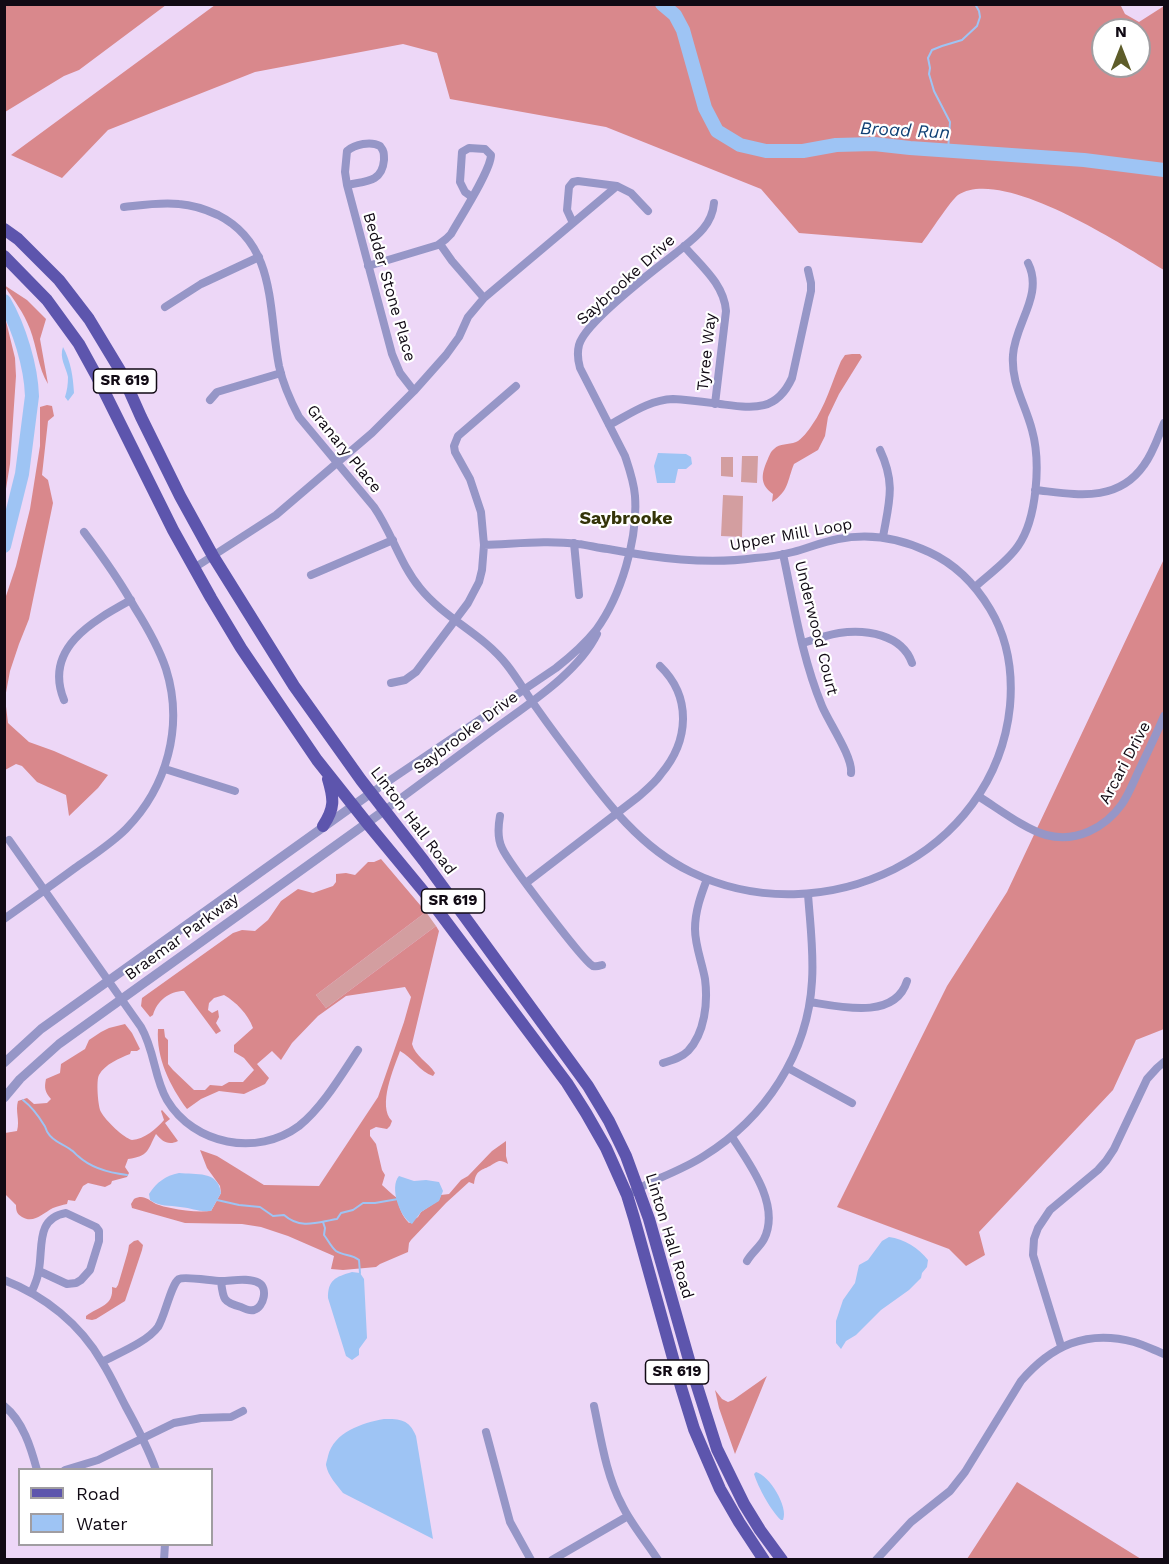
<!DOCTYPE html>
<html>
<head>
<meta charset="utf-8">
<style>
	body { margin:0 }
	#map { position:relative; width:1169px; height:1564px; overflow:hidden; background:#edd7f7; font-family:"Work Sans",sans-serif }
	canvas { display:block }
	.frame { position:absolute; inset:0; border:6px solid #110a14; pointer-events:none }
	.legend { position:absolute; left:18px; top:1468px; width:195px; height:78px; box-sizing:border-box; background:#fff; border:2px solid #a09da1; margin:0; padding:8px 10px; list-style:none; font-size:18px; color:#110a14 }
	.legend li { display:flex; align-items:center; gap:12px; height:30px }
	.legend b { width:30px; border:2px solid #a09da1 }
	.north { position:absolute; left:1091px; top:18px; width:60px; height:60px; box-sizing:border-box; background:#fff; border:2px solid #a09da1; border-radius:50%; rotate:0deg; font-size:16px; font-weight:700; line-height:24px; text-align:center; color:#110a14 }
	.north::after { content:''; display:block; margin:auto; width:21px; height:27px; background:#5e5d2a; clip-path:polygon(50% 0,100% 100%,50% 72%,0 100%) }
</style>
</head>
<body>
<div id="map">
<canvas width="1169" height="1564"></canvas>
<div class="frame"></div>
<ul class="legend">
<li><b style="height:8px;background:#5d55ad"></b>Road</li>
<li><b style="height:16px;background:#9ec4f4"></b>Water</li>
</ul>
<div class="north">N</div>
</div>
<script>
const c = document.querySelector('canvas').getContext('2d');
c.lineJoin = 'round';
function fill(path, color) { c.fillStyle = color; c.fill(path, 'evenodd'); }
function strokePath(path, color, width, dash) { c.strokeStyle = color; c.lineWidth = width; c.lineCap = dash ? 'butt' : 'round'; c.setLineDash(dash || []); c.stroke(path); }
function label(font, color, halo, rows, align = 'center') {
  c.font = font + ' "Work Sans",sans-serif'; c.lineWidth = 4.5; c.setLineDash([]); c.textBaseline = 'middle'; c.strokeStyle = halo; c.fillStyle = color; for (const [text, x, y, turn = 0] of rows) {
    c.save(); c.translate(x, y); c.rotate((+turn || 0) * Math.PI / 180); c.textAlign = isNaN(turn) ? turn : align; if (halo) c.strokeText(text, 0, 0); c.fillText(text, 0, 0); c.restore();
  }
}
fill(new Path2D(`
	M742,456H758L757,483L741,482Z
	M721,457H733V477L721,476Z
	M723,495L743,496L742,537L721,536Z
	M426,912L436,926L326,1008L316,995Z`), '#d39ea0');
fill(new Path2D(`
	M1120,4L1125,14L1139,22L1164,6V270C1124,246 1003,166 958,195C951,200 929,234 922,243L799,233L761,189L606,127L450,99L437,53L403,44L255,72L108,130L62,178L11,155L215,5ZM1103,30H1139V66H1103Z
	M4,5L5,4L166,5L79,70L64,76L5,112Z
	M4,285L27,300L46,319L40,339L48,384C38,368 37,347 30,329C24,313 14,300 5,287Z
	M5,317L15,358L16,376L10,464L5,495Z
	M852,354H860L862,357L839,394L828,417L825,436L818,450L794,464C787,481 789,491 772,502L773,494C760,485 761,475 767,461C769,457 770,452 774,449C780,443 788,445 796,442C801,440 809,430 812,425C825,407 832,382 841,361L845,355Z
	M47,405L52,406L54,416L48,421L42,475L48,480L53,503L29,619L19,644L10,671L5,698L8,723L29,742L54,751L108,775L98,788L69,816L66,795L37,782L22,766L16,764L5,770V599L16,566L30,509L40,446V407Z
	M1164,559V1029L1136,1040L1113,1090L979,1232L985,1255L966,1266L949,1249L837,1207L947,986L1007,892Z
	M381,859L426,912L316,995L326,1008L436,926L439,931L412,1044C415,1056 428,1062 435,1073L433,1076C420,1072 412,1057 400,1051C394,1068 377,1106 392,1121L390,1126L387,1129L376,1127L370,1130V1136L376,1144L382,1170L385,1175L382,1185C387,1189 391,1194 397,1198C399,1207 402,1216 409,1223L418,1217L421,1212L439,1200L441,1195L449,1194L461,1180L468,1176L492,1151L506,1141V1156L508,1164C499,1159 499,1161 490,1166C480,1171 476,1170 474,1184L469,1182L446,1203L411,1240L409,1243L408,1252L380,1264L376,1267L343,1270L331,1269L334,1256L288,1236L261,1227L242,1224L185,1223L132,1208L131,1204L134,1199C144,1194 148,1200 156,1204C161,1206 166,1207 171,1208C184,1211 198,1212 211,1211L221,1193L220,1186L207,1168L200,1150L217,1156L264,1185L319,1186L378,1097L404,1022L411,997L405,987L346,996L318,1016L292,1043L281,1060L272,1051L257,1064L269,1078L265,1084L244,1094L219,1091L201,1099L187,1109C170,1086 156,1058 158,1029H164L165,1037L168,1040V1064L173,1070L194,1090H205L210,1085L222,1086L229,1082H243L254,1070L244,1058L234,1052V1045L253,1028C248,1014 236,1002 224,995L214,998L209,1003L208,1010L212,1013L218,1010L219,1017L216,1023L221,1031L216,1034L184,991C169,991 157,1001 153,1015L150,1017L141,1006L142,998L233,933L242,930L255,931L268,920L281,901L298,889L313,893L333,886L336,882V874L346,873L355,875L368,862H374Z
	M125,1024L132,1033L140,1049L137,1051H131L130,1054C120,1058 105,1064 99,1075C96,1080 98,1107 101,1112C106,1121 124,1138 132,1140C145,1139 156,1129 164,1120L161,1111L162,1110L170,1119L165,1123L178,1141C168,1146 162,1141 156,1134C147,1151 149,1156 128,1159L125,1167L129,1173L127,1177L112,1181L111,1184L105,1187L88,1183L83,1186L75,1201L68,1200L67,1204C62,1205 58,1206 53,1208C43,1213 34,1224 22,1217C17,1214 16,1211 16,1205L5,1194V1133L17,1131C20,1120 15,1111 18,1101L27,1098L34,1104L47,1103L51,1099C45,1092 44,1088 46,1079L60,1073L61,1064L85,1049L89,1040L101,1032L109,1028Z
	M138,1240L143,1245L142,1250L125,1301L96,1319L92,1320L86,1319V1316C99,1306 114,1306 112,1287L116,1288L118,1285L128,1251L129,1245L134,1241Z
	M767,1376L766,1378L735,1454L719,1408L715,1390L722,1399L728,1402L733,1400Z
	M1017,1482L1141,1559H967Z`), '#d9888c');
fill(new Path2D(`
	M63,347C71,362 73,376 74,393L68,401L65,397C67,391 68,384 68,377C66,367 59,358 63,347Z
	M658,453L686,454L691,457L692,464L686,469H678L675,483H657L654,466Z
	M179,1173C196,1175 218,1170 221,1193L211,1211C197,1212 193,1208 180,1207C169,1205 160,1207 150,1200L149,1194C157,1182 165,1176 179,1173Z
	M399,1176L414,1181L426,1180L439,1182L443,1191L439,1201L421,1212L412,1224C400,1218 389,1187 399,1176Z
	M889,1237C904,1239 919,1248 928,1260L927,1267L922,1273L921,1278L909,1290L881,1310L856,1335L846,1341L841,1349L836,1343V1321L843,1300L855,1283L859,1265L868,1260L882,1241Z
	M352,1272L360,1273L364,1279L367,1338L359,1349V1355L352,1360L346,1356L328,1298C328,1280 335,1277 352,1272Z
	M384,1419C400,1419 409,1419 416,1436L433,1539L343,1493C337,1485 328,1476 326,1465C326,1463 328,1457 328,1456C334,1432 362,1423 384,1419Z
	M756,1472C769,1475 789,1507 783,1520H781C771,1511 758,1487 754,1474Z`), '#9ec4f4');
strokePath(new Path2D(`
	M948,151L950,122L934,91L929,74L930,68L928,58L932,50L942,46L962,40L977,26L980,17L979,11L975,4
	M23,1100C32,1107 38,1115 44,1125C46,1127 46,1131 48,1133C53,1142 64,1144 71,1150C74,1151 75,1154 78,1156C91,1168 110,1173 127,1175
	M217,1200L239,1205L260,1207L273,1216L284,1215C301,1230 318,1222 337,1219L341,1213L353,1210L363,1203H375L398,1199
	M323,1222L325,1228L324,1235C328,1240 331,1247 336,1251C344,1256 352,1254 359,1260L360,1273`), '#9ec4f4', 2);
strokePath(new Path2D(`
	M662,4L675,15L683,30L705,108L717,131L740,145L766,151H803L836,145L874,144L910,148L1084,160L1164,170
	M4,301C19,327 31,366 32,396L22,474L4,546`), '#9ec4f4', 14);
strokePath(new Path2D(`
	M347,185C365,181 382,183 384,160C384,153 384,151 380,146C371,141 355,144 347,151L345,172L347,185L392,354L400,373L414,391
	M124,207C142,205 160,202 179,204C193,205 205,209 218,215C277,245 268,310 279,366C283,384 290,400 299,417L374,507C392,533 400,564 420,588C445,619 483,634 507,665C518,679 527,695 538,710C550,727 562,743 575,760C607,803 641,848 691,872C822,936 995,856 1010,706C1013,672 1008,639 990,609C975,584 955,564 929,552C900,538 869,533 838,539C822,542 808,548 793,552C781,555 768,557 755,558C706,565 656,558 608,549C598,548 588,545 578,544C547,540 515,544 484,545
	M573,223L567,210L569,187L573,182L578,181L617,186
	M440,244L452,261L484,298
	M684,246C701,266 724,284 726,311L715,404
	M368,266L438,245L446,239L451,234C460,218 491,170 491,155L485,149L469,148L462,152L460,182L465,192L472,197
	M165,307L201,284L259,257
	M210,400L217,392L281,373
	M609,425C630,414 649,400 673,399C689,400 704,402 720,404C752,408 776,413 792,378L811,291V283L808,270
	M880,450C896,484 889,502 883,537
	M1035,490C1074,494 1117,504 1144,465C1153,453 1158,437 1164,423
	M574,543L579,595
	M783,554C794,605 802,658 822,706C829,723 853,757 851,773
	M194,568L276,515L372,433L414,391L446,355L459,337L468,317L484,298L617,186L631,193L648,211
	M311,575L393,540
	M975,587C989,574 1007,562 1018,546C1037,519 1041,462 1032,430C1025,403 1011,384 1013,355C1015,323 1044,295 1028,263
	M803,643C815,639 827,635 839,633C865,629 902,634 912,663
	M391,683L405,680L416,672L468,603L479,582L482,570L484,545L481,512L470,479L455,452L454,446L458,436L516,386
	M64,700C43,648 93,621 131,600
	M165,769L235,791
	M371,793L556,668C570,657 584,645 596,630C621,596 638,539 635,496C634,482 629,468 625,456L580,368C578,361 577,353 579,345C585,322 654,270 676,253C693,239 712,227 714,203
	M978,796C996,807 1026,830 1046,835C1076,843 1105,828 1122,804C1130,792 1135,778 1141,766C1149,749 1157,733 1164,716
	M385,810C421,783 457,757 493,730C528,704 578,673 597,634
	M500,816C498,827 497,838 502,848C508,862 584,962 593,966C597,967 599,966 602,965
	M9,840L141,1027C155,1051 154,1078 167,1100C194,1145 257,1157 299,1126C322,1108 342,1074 358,1050
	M526,883L638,797C646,790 655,783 661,774C689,741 692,697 660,666
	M4,919C28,902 52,885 75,868C92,856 111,844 126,829C167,787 184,726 166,669C159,648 147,627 135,608C120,581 103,557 84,532
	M810,1002C841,1007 895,1020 907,981
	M663,1063C672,1060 681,1058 688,1051C705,1033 708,1002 705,979C702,962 695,946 695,929C695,911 701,895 707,879
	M788,1068L852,1103
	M732,1137C749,1163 781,1205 764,1239C760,1247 752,1252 747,1261
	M627,1195C635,1191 643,1186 651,1182C669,1174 687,1167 704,1156C765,1118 808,1054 812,981C814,952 810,923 808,894
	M4,1280C45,1296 80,1324 102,1362C111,1376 118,1392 126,1407C137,1427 148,1448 156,1470
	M31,1293C35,1285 38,1278 39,1269C43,1247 36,1218 66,1213L96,1227L99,1231V1241L90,1270L81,1280L76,1283L67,1284L39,1271
	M1061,1346L1033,1255L1034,1239L1038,1228L1050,1210L1098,1170L1106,1161L1114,1149L1147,1079L1157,1068L1164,1062
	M102,1362C119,1353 147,1342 158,1327C165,1316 171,1284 179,1279C185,1276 212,1281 221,1281C223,1299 223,1302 241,1307C245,1309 250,1311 254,1310C264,1307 268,1288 259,1283C249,1277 232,1281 221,1281
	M4,1406C23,1421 31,1448 37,1470
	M594,1406C601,1439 606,1475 622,1505C631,1524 646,1541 658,1560
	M486,1432L510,1522L531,1560
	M65,1470L98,1460L174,1423L201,1418L231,1417L243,1411
	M164,1560L165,1544
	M552,1560L628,1516
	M876,1560L911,1522L950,1491L965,1472L1021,1381C1051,1346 1086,1329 1134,1342C1144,1345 1154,1350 1164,1354`), '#9696c7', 8);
strokePath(new Path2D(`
	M4,1063L41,1029L371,793
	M4,1098L20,1079L59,1044L385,810`), '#9696c7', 9);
strokePath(new Path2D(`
	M4,229L18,239L59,280L89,319L121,372L141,417L180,496L213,556L294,686L361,780L424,861L548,1031L588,1086L609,1121L626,1156L649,1219L691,1367L717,1449L744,1504L760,1530L782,1560
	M4,256L47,300L79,344L96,375L173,530L211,598L241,648L283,710L317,760L367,823L424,892L567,1083L586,1113L606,1148L627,1195L634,1218L681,1387L694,1429L720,1489L739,1522L764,1560
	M323,826C335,808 334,799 328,779`), '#5d55ad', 12);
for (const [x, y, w] of [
	[125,381,63],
	[453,901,63],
	[677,1372,63]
]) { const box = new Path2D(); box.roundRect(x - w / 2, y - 12, w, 24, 4.5); c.fillStyle = '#fff'; c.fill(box); strokePath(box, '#110a14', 1.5); }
label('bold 15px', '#110a14', null, [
	["SR 619",125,381],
	["SR 619",453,901],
	["SR 619",677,1372]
]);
label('16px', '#110a14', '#fff', [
	["Saybrooke Drive",626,280,-42],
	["Bedder Stone Place",389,287,74],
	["Tyree Way",707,352,-84],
	["Granary Place",344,449,51],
	["Upper Mill Loop",791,535,-10],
	["Underwood Court",816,628,76],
	["Saybrooke Drive",466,733,-37],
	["Arcari Drive",1125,763,-62],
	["Linton Hall Road",413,821,53],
	["Braemar Parkway",182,937,-36],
	["Linton Hall Road",669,1236,73]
]);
label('italic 18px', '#104075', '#fff', [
	["Broad Run",905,131,3]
]);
label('bold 18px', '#343409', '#fff', [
	["Saybrooke",626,519]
]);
</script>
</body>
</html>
